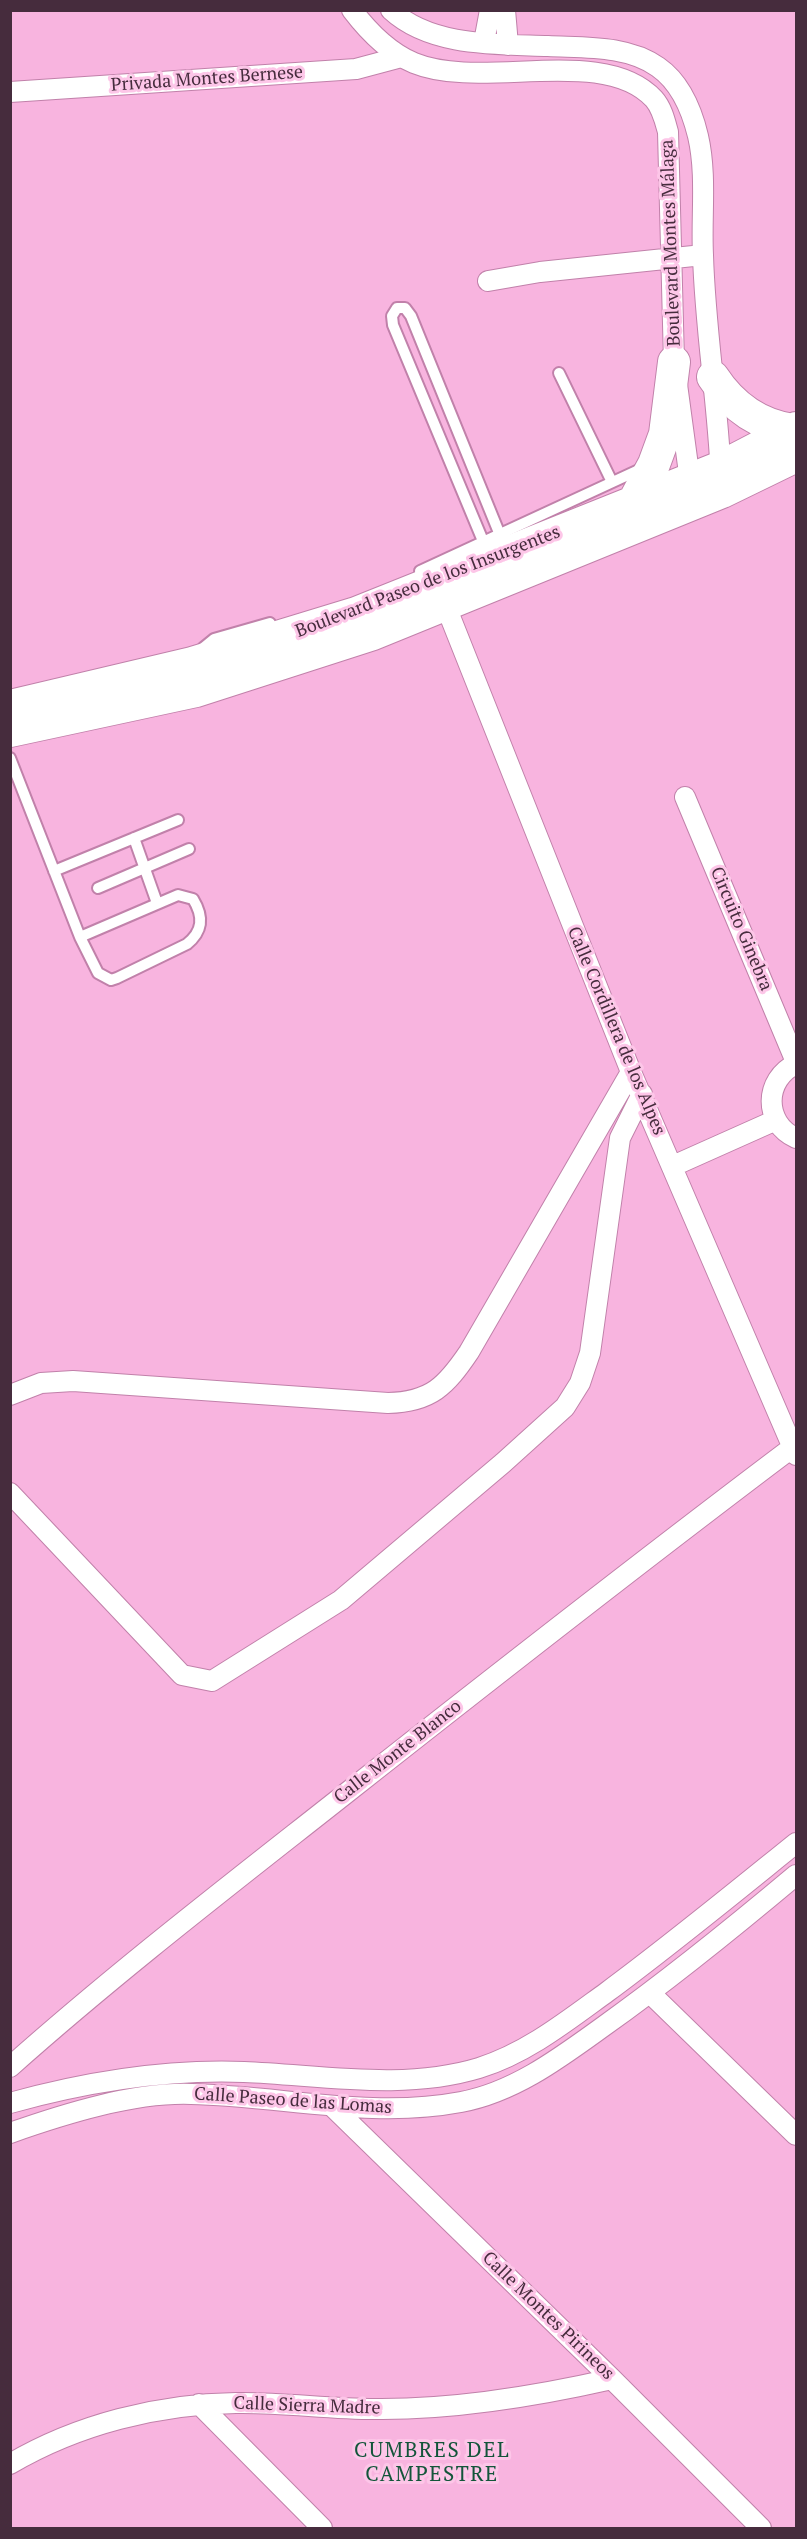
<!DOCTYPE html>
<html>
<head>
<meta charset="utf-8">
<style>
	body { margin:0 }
	#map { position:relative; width:807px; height:2539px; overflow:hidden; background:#f8b4df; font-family:"PT Serif",serif }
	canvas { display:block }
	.frame { position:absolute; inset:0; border:12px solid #462c3d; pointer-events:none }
</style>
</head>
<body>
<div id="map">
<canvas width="807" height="2539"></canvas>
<div class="frame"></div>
</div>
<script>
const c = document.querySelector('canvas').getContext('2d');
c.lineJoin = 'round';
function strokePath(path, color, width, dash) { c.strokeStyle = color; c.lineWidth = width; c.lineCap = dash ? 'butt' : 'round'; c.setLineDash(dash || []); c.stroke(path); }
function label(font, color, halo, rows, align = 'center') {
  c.font = font + ' "PT Serif",serif'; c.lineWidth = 6; c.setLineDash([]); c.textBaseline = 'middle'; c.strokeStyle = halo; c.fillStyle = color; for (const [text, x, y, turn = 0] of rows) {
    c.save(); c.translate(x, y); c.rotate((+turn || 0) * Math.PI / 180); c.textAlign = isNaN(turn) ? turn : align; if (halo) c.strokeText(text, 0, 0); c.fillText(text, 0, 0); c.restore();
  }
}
const lane = new Path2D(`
	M559,373L612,482
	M483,541L393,325L392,316L397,308H405L411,316L500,535
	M420,571L643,468
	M203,648L214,639L270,623
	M10,758L80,937L98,973L111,980L117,978L187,944C203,931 204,917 193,899L178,895L80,937
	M134,838L157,903
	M54,871L178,820
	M98,888L189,849`);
const street = new Path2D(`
	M352,10C368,31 390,53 414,63C482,91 603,44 654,99C662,108 665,121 668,132L674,362L691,488
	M391,10C431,47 497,44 548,46C584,48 627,45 658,67C681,83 692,111 698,136C707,175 701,216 703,255C705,329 718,403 721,477
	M505,10L508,45
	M484,42L490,10
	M10,92L356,69L401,57
	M488,281L540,272L703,255
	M445,604L631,1072L796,1455
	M685,797L796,1062
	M796,1064C764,1079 763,1123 796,1138
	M673,1166L776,1120
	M10,1395L41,1383L73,1381L388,1403C431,1402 446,1386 469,1352L631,1072
	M10,1493L182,1675L212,1681L341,1600L503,1463L565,1407L580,1383L590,1353L620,1138L642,1094
	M650,1993L796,2135
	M10,2067C119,1970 235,1881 349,1791C496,1675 643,1560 793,1447
	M10,2103C86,2082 165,2069 244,2072C321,2075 403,2091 479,2068C527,2053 567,2021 607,1992C672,1944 734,1893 796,1843
	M332,2106L612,2379L761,2528
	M10,2133C64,2114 134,2092 191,2094C282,2096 371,2119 461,2102C515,2092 561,2057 604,2026C670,1979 734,1927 796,1875
	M199,2404L322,2528
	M10,2464C78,2424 159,2404 236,2403C285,2402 333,2410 382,2409C459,2409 537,2396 612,2379`);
const primary = new Path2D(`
	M713,377C732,406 758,425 793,430
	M633,503L654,464L665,434L674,362
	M10,706L192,663L356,613L721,467L796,428
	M10,731L196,691L373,634L722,492L796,456`);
strokePath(lane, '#c181aa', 14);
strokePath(street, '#c181aa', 22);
strokePath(primary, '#c181aa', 34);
strokePath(lane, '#fff', 10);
strokePath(street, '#fff', 20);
strokePath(primary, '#fff', 32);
label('18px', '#462c3d', '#fdc6e8', [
	["Privada Montes Bernese",207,79,-4],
	["Boulevard Montes Málaga",671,243,-92],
	["Boulevard Paseo de los Insurgentes",428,582,-21],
	["Circuito Ginebra",741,929,67],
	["Calle Cordillera de los Alpes",616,1031,67],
	["Calle Monte Blanco",398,1752,-38],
	["Calle Paseo de las Lomas",293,2101,4],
	["Calle Montes Pirineos",548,2316,44],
	["Calle Sierra Madre",307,2406,2]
]);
c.letterSpacing = '1.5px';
label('21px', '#13553a', '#fdc6e8', [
	["CUMBRES DEL",432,2451],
	["CAMPESTRE",432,2475]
]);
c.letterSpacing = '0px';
</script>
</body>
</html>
